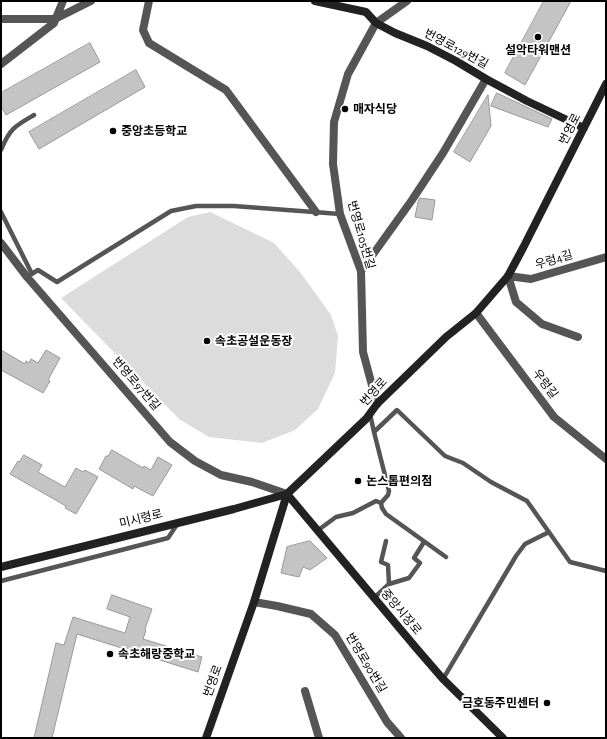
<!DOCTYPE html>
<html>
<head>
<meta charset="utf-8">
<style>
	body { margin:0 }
	#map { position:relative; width:607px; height:739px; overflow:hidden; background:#fff; font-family:"Alegreya Sans",sans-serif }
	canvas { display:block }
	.frame { position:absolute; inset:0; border:2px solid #000; pointer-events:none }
</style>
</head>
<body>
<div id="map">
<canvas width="607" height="739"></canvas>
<div class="frame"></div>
</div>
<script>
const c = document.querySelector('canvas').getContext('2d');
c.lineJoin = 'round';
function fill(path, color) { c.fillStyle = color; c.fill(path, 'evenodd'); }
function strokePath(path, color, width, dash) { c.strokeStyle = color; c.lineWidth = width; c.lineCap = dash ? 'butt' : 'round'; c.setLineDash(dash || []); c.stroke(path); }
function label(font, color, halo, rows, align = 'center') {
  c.font = font + ' "Alegreya Sans","Noto Sans KR",sans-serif'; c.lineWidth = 4; c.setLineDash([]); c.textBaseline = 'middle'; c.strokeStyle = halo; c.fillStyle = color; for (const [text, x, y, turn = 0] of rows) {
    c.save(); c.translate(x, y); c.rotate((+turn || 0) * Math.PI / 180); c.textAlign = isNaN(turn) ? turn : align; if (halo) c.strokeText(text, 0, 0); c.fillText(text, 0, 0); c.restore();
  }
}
fill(new Path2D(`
	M210,212L274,243L300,272L331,315L338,336L335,373L318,409L295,430L262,443L209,437L179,419L61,298L188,217Z`), '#dcdcdc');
const building = new Path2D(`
	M544,1H571L525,85L505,73Z
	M90,43L100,62L6,115L1,106V93Z
	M136,70L145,87L39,149L29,132Z
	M497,93L552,119L548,127L491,106Z
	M488,95L491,126L470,162L454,152Z
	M420,198L435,200L432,220L415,217L418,202Z
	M1,350L25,364L26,361L29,363L31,359L38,363L46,350L60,358L48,380L50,381L43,393L1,370Z
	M112,450L143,468L144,466L151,470L158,457L172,465L153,496L134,486L133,489L99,469L106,456H108Z
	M24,455L42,465L38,472L65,487L76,468L83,472L85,470L98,477L76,514L65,508L66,506L10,474L18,461L19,462Z
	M310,541L327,558L310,570L303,567L299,577L281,573L287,547Z
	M112,595L152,609L145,629L146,630L143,639L202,657L198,672L77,634L52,738H34L56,643L64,645L73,617L125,633L130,617L107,609Z`);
fill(building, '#c4c4c4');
strokePath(building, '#999', 1);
strokePath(new Path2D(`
	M1,150C10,128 15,126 34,115
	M1,212L32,274
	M27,277L38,270L57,282L171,211L196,206H234L340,214
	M370,414L374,432L397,410L445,456L463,463L491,482L527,501L570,562L606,571
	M374,432L389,491L388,495L381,503L382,508L386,514L446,557
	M317,531L336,517L353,513L376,501L381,503
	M386,541L381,562L388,565L389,584
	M1,581L168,538L178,523
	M374,598L389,584L409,578L420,563L414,558L424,542
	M443,679L516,556L525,544L549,532`), '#555', 4.5);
strokePath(new Path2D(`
	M149,1L143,30L149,43L226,90L316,212
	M1,19H55L91,1
	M1,64L54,23L63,1
	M1,243L27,277L170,442L195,461L221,475L252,482L287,494
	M361,271L412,200L443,153L486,79
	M476,313L554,417L606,459
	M578,337L542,324L516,302L508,276L531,279L606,257
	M377,404L363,352L361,271L340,214L333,164L334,122L348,74L376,23L407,1
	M254,602L277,606L311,614L335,635L387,722L401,738
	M305,691L319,738`), '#555', 8);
strokePath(new Path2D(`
	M315,1L366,12L376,23L395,33L427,46L456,61L486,79L527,101L584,128
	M287,494L417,649L443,679L503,738
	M1,567L234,509L287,494
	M206,738L254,602L287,494L366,419L377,404L446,337L476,313L508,276L523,248L606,84`), '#222', 8);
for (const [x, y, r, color] of [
	[538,37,4,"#000"],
	[345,109,4,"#000"],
	[113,131,4,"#000"],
	[207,341,4,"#000"],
	[358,481,4,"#000"],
	[110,654,4,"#000"],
	[547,703,4,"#000"]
]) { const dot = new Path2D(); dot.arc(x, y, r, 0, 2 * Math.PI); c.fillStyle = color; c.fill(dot); strokePath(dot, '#fff', 1.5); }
label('12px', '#000', '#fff', [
	["번영로129번길",456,49,28],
	["번영로",570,129,-63],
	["번영로105번길",361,235,74],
	["우렁4길",554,260,-17],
	["번영로97번길",136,384,49],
	["우렁길",545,384,53],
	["번영로",374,392,-48],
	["미시령로",141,519,-14],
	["중앙시장로",401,612,50],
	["번영로90번길",366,663,59],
	["번영로",213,681,-70]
]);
label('bold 12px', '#000', '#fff', [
	["설악타워맨션",538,50,"center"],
	["매자식당",353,109],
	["중앙초등학교",121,131],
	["속초공설운동장",215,341],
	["논스톱편의점",366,481],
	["속초해랑중학교",118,654],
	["금호동주민센터",539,703,"right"]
], 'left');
</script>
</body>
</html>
